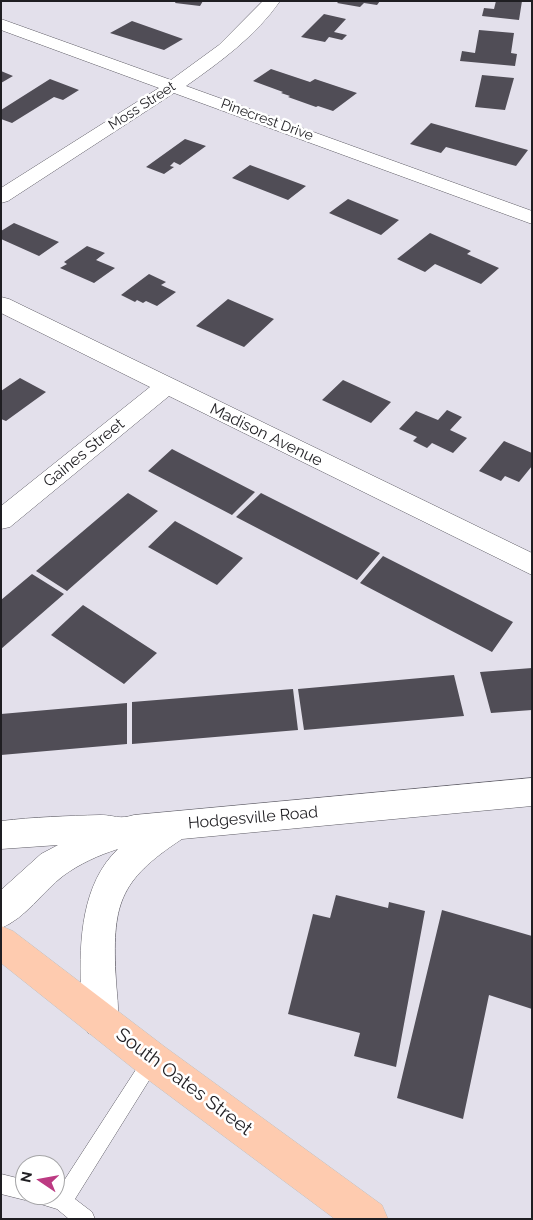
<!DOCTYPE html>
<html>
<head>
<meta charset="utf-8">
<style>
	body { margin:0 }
	#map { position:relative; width:533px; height:1220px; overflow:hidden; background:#e3e0eb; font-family:Raleway,sans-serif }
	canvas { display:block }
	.frame { position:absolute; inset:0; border:2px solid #1f1e22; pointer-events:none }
	.north { position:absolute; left:15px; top:1155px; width:50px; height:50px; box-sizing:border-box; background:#fff; border:1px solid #a5a5a7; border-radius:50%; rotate:282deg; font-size:14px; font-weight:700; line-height:20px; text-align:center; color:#1f1e22 }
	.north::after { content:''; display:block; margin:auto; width:18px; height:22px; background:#bc3a82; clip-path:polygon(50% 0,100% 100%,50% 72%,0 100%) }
</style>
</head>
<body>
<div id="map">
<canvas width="533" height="1220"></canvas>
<div class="frame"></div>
<div class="north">N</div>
</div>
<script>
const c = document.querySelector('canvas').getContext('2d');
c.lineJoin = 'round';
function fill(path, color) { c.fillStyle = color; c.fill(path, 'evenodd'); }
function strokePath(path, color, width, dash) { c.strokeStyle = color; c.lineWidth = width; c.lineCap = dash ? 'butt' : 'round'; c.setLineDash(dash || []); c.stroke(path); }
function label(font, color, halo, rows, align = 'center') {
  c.font = font + ' Raleway,sans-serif'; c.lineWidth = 5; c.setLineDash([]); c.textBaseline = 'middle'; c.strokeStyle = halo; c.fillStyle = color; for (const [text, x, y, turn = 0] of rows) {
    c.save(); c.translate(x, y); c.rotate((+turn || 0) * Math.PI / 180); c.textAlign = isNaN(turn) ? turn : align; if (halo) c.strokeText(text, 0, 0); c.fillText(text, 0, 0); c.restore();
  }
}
fill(new Path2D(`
	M176,1H203L200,6L175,3Z
	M339,1H380L377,5L364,3L360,7L337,3Z
	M496,1H522L519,20L482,16L484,8L494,9Z
	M324,14L346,19L334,32L347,35L342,40L329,37L325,42L301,37Z
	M132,21L183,39L164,50L110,33Z
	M479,30L514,33L511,53L517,54L515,66L460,61L462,51L475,53Z
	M271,69L310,82L315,79L357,93L333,111L318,106L316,107L288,97L290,96L281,93L283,92L253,81Z
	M1,71L13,76L1,83Z
	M482,75L514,78L505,110L475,107Z
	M50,79L79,90L63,100L54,97L12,123L1,119V110Z
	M431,123L528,150L516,166L446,147L441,153L410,144Z
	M185,139L206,146L180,165L174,162L170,166L174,167L164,174L146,167Z
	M250,165L306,186L288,200L232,178Z
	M348,199L399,220L381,235L329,213Z
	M14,223L59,242L39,256L1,239V231Z
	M430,233L471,251L467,254L499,268L481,284L435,264L425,272L397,259Z
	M87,246L105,253L96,260L115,268L94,283L60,268L67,264L64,262Z
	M149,274L166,282L161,285L176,292L157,306L146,301L143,303L137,300L135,302L121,295Z
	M228,299L274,319L244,347L196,326Z
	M20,378L46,392L6,421L1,419V391Z
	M343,380L391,402L371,423L322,400Z
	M447,410L462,417L450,430L467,438L453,453L432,443L427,448L413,441L417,437L399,429L416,411L438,420Z
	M504,441L532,453V466L519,482L505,476L501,481L479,471Z
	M172,449L255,492L232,515L148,471Z
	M128,493L158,511L67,591L36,571Z
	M261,493L380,553L357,580L236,517Z
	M175,521L243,558L217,585L148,547Z
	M383,556L513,622L492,652L360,583Z
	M32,574L64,594L1,649V600Z
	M83,605L157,653L124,684L51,635Z
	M532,668V710L491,713L480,672Z
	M454,675L464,716L304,730L298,689Z
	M293,689L298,730L132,744V702Z
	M127,703V744L1,755V714Z
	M336,895L388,908L389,902L425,911L396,1067L354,1056L360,1033L288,1014L313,914L330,918Z
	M442,910L532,936V1009L489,995L463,1119L397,1098Z`), '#504d56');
const service = new Path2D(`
	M152,1051L158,1054L161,1060L158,1066L75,1199L92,1212L95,1219H69L57,1209L34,1202L32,1197L25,1200L1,1194V1174L25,1180V1195H55V1189L58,1190L146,1054Z`);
const minor = new Path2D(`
	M263,1H280C256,36 220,62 186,86L532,211V224L174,93L8,201L1,203V188L159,88L1,30V19L171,80L219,45Z
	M1,297L9,299L532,553V575L169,396L10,527L1,529V506L150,387L1,313Z`);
const tertiary = new Path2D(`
	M532,778V806L182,839C118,881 112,905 116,980C117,999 121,1015 114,1033L101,1038L88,1033C82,1018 82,1003 81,987C79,940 82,883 118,849C99,855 79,864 63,876C42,892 26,918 1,928V890L41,854L58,845L1,849V821C34,817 67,816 100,815C115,815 118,820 134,815Z`);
const primary = new Path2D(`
	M1,926L13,931L165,1047L382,1205L388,1219H335L139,1073L1,963Z`);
strokePath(service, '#5e5c65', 1);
strokePath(minor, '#5e5c65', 1);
strokePath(tertiary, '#5e5c65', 1);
strokePath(primary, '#c0c0c1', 1);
fill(service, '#fff');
fill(minor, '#fff');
fill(tertiary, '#fff');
fill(primary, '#fecbaf');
label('14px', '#1f1e22', '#fff', [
	["Moss Street",142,106,-33],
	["Pinecrest Drive",267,120,20]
]);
label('16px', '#1f1e22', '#fff', [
	["Madison Avenue",266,435,26],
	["Gaines Street",84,453,-39],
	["Hodgesville Road",253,818,-5]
]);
label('19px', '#1f1e22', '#fff', [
	["South Oates Street",184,1082,37]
]);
</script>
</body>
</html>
